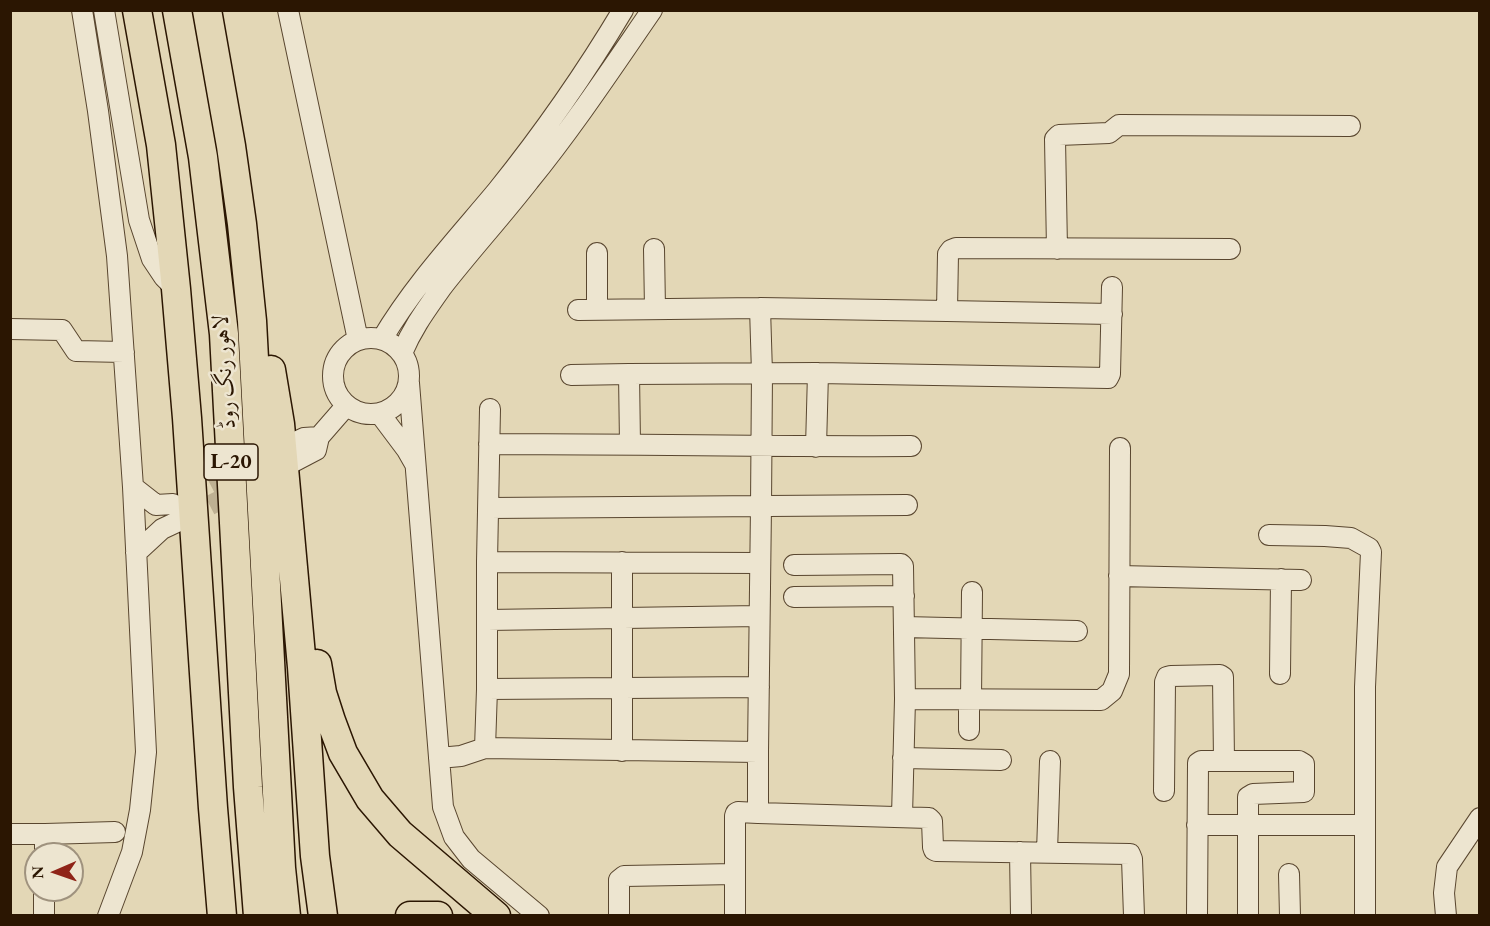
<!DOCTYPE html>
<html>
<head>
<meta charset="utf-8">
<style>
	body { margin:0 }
	#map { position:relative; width:1490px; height:926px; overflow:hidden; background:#e3d7b6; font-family:"EB Garamond",serif }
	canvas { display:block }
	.frame { position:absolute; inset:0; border:12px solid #2b1602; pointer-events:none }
	.north { position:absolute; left:24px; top:842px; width:60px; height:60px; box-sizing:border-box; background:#ede5d0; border:2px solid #9f927e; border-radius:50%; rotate:268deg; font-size:16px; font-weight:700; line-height:24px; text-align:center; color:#2b1602 }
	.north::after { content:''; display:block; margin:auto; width:21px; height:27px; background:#8f2418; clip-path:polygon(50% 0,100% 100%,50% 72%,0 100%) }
</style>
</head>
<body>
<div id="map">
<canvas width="1490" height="926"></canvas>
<div class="frame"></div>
<div class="north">N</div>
</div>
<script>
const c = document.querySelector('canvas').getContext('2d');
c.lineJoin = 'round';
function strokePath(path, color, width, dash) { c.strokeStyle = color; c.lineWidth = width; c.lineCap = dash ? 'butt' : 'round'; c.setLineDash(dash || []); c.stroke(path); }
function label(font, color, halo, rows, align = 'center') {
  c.font = font + ' "EB Garamond",Amiri,serif'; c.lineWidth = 5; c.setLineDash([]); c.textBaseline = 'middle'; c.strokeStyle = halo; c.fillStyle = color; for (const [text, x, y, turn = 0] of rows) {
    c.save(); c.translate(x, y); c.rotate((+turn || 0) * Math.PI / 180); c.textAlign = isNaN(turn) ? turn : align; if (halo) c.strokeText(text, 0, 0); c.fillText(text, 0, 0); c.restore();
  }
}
strokePath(new Path2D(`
	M184,499L240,470
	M183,519L242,489`), '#beb092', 20, [20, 10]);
const minor = new Path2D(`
	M82,10L98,111L117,256L133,487L146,752L140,810L132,852L108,916
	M104,10L139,220L152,259L164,277L176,289
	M288,10L358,340
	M654,249L655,309
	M1057,249L1055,139L1059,135L1109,133L1119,125L1350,126
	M597,253V309
	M578,310L760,308L947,311L948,254L951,250L956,248L1230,249
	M947,311L1112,314
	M10,329L62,330L76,351L124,352
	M333 376a38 38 0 1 1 76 0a38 38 0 1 1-76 0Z
	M382,339C414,285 457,239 497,191C542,135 586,72 623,10
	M402,353C413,327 426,310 442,287C470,251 501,217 529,181C573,127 612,68 652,10
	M571,375L629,374
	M409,383L443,807L454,837L471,859L539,916
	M490,409L487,562V689L485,748L758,752L761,506L762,373L760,308
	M380,414L407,450L415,464
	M291,444L304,438L319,437
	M489,444C630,444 770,447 911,446
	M630,444L629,374L818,373L1108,378L1110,374L1112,287
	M816,447L818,373
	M295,461L316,450L319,437L346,406
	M133,487L156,505L173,504
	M489,508L907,505
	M1269,535L1325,536L1351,538L1369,548L1371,552L1365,687V916
	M136,553L162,529L179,521
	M487,562L760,563
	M622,562V751
	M794,565L901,564L903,566L905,699L902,816
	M1119,576L1301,580
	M794,597L904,596
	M487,620L759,616
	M904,627L1077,631
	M1280,674L1281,579
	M487,689L759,687
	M905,699L1101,700L1112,691L1119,674L1120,448
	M971,700L972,592
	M969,730V700
	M439,758L461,756L485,748
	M903,758L1001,760
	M1164,791L1165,682L1167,677L1171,676L1220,675L1223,677L1224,761
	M758,813L929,818L932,821L933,847L934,850L936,851L1130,854L1132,859L1134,916
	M1197,825H1365
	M10,834H45
	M1020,852L1021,916
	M1047,852L1050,761
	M45,854V834L115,832
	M1289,874L1290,916
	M44,916V890
	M619,916V880L624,876L735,874
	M735,916V816L736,813L738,812L758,813V752
	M1197,916L1198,763L1201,761H1299L1304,764V792L1253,794L1248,797V916
	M1446,916L1444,893L1447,867L1480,818`);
const highway = new Path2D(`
	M137,10L161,145L176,289L187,418L213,808L222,916
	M177,10L203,157L224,334L248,787L258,916
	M207,10L231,146L242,224L252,321L281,868L286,916
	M271,370L280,424L302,667L315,856L323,916
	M317,664L322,693L331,721L343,753L370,799L400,834L496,916
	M410,916H438`);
strokePath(minor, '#59462f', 22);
strokePath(highway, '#2b1602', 31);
strokePath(minor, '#ede5d0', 20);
strokePath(highway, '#e3d7b6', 28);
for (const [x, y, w] of [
	[231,462,54]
]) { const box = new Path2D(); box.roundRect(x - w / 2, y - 18, w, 36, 4.5); c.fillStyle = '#ede5d0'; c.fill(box); strokePath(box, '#2b1602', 1.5); }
label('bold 21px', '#2b1602', null, [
	["L-20",231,462]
]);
label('22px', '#2b1602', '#ede5d0', [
	["لاہور رنگ روڈ",225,372,-94]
]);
</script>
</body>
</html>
